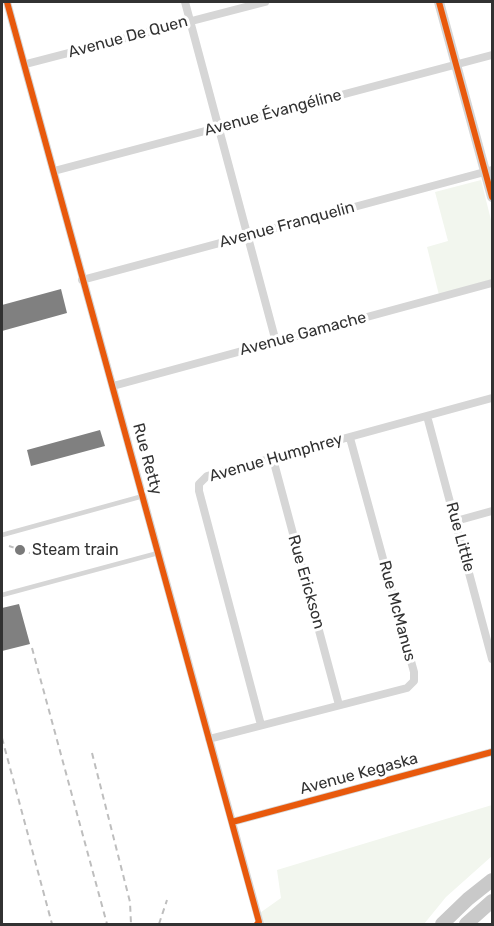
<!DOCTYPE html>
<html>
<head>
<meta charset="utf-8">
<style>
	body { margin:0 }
	#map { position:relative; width:494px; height:926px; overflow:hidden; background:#fff; font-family:Rubik,sans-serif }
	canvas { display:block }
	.frame { position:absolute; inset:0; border:3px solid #323232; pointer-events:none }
</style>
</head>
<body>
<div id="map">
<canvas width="494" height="926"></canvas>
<div class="frame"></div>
</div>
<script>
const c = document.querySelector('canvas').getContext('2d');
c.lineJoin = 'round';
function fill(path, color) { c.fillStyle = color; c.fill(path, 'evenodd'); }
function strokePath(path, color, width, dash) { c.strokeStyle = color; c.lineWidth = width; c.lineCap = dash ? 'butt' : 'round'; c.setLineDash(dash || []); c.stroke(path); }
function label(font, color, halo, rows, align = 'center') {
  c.font = font + ' Rubik,sans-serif'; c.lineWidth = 6; c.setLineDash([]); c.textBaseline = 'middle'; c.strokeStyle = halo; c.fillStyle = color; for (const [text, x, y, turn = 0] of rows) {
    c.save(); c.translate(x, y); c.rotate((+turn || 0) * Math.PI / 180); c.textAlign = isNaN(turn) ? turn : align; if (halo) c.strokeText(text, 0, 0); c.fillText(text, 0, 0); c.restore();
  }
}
fill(new Path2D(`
	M481,180L492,224V281L439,295L427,247L448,241L435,192Z
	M492,805V856L446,897L424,924H260L257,915L281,898L277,870Z`), '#f2f6ee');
fill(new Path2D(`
	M61,289L67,313L2,331V305Z
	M100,430L105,446L31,466L27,450Z
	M19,604L30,644L2,651V608Z`), '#808080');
strokePath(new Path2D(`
	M2,535L143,496
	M2,595L158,553`), '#d6d6d6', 4.5);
strokePath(new Path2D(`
	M7,2L260,924
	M185,2L276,342
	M26,64L265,2
	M54,171L492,55
	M82,280L492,170
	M113,386L492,283
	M427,416L492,659
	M273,459L339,705
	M456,521L492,511
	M261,725L199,491V484L207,476L492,398
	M209,739L407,688L414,681V672L350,438
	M232,822L492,752`), '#d6d6d6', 8);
strokePath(new Path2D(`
	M439,2L492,197`), '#d6d6d6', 10);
strokePath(new Path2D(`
	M442,924L468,899L492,880
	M466,924L492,901`), '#c9c9c9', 14);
strokePath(new Path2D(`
	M9,546L30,553
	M32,648L107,924
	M2,738L52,924
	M92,753L130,902L131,924
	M159,924L167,900`), '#bebebe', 2, [6, 4.5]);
strokePath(new Path2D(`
	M7,2L259,922L257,924
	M439,2L492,197
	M232,822L492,752`), '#e8590c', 6);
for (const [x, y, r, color] of [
	[20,550,6,"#7a7a7a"]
]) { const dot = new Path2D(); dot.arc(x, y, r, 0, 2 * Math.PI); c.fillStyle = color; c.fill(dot); strokePath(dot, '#fff', 2); }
label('16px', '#323232', '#fff', [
	["Avenue De Quen",128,37,-15],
	["Avenue Évangéline",273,113,-15],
	["Avenue Franquelin",287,225,-15],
	["Avenue Gamache",303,334,-15],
	["Avenue Humphrey",276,458,-16],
	["Rue Retty",147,459,75],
	["Rue Little",460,537,75],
	["Rue Erickson",306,582,74],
	["Rue McManus",397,611,75],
	["Avenue Kegaska",359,774,-15]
]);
label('16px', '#323232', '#fff', [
	["Steam train",32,550]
], 'left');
</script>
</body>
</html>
